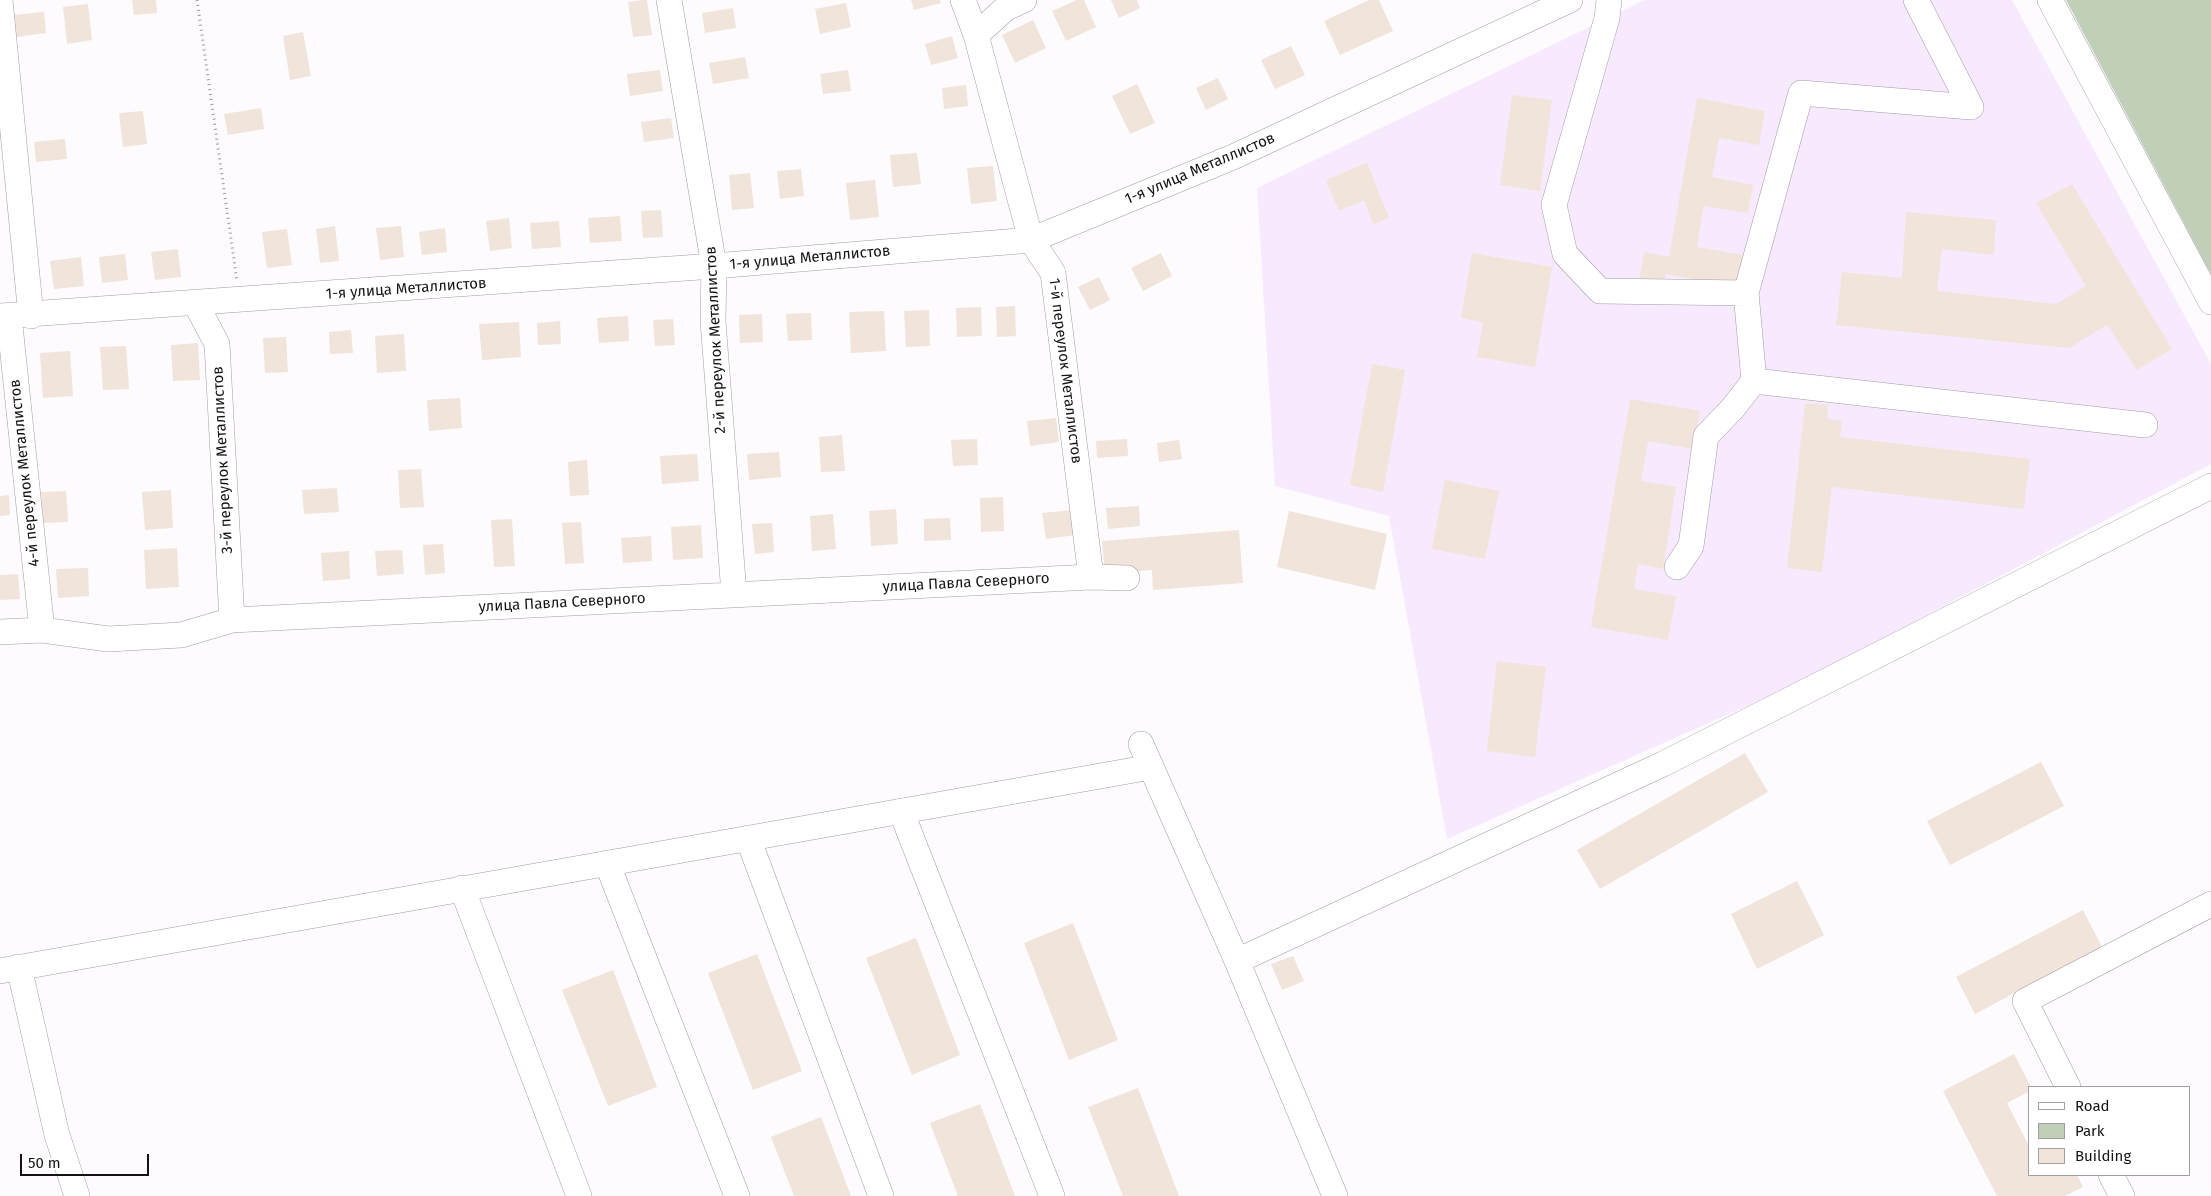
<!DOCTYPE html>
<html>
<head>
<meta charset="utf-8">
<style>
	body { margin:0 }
	#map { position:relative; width:2211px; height:1196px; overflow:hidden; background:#fdfbfe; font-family:"Fira Sans",sans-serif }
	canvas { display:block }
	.legend { position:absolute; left:2028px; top:1086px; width:162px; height:90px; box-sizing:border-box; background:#fff; border:1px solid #a1a0a2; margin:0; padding:6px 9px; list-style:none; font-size:15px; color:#151216 }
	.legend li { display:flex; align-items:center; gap:10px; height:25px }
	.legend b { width:25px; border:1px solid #a1a0a2 }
	.scale { position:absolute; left:20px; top:1154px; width:129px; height:22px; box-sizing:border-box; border:2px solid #151216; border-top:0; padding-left:6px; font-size:15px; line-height:18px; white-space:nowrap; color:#151216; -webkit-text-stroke:4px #fff; paint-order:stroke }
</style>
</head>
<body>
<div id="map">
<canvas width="2211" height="1196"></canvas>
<ul class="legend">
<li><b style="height:6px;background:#fff"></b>Road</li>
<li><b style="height:14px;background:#c0d0b8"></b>Park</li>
<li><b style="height:14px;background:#f1e4da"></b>Building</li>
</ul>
<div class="scale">50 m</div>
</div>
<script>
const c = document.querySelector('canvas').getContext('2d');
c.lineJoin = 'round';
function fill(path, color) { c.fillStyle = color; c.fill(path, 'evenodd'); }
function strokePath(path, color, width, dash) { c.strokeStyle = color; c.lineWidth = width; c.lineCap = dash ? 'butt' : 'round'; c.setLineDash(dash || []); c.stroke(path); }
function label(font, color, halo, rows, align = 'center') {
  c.font = font + ' "Fira Sans",sans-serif'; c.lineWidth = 4; c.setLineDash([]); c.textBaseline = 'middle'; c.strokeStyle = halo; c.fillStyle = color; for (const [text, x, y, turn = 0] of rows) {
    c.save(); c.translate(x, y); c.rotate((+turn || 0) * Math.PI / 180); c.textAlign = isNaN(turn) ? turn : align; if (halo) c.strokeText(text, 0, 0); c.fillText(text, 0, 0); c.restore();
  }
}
fill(new Path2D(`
	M1645,0H2012L2211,364V464L1799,683L1447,839L1389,516L1275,486L1257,188Z`), '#f7eafe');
fill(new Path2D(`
	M2066,0H2211V274Z`), '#c0d0b8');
fill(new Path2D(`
	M132,0H156L157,13L134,15Z
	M643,0H647L652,35L633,37L628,2Z
	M911,0H940L941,3L914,10Z
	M1077,0H1084L1096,27L1066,41L1052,11Z
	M1111,0H1137L1140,8L1119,18Z
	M1369,0H1379L1393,31L1340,55L1324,21Z
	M846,3L851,27L820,34L815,9Z
	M88,4L92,40L67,44L63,7Z
	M733,8L736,28L705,33L702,13Z
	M44,12L46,33L16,37L14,15Z
	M1033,20L1046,48L1015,63L1002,35Z
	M303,32L311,76L290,80L283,36Z
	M952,36L958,58L931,65L925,44Z
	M1291,46L1305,75L1275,89L1261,60Z
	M745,57L749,78L713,84L709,63Z
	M660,70L663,91L630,96L627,74Z
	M848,70L851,91L823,94L820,74Z
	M1218,78L1228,99L1206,110L1196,88Z
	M1137,84L1155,123L1130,134L1112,96Z
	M966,85L968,106L944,109L942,88Z
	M1512,95L1552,100L1540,191L1500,185Z
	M1697,98L1765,111L1759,145L1719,138L1712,177L1753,185L1748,213L1704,206L1697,247L1744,255L1738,287L1666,274L1663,292L1638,288L1644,252L1669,257Z
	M261,108L264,129L228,135L224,114Z
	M143,111L147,144L123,147L119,113Z
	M671,118L674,138L644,142L641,122Z
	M65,139L67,159L36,162L34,142Z
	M917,153L921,184L893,187L890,155Z
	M1367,163L1389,218L1373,224L1364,200L1339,211L1326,180Z
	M993,166L997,201L971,204L967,168Z
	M801,169L804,196L780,199L777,171Z
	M750,173L754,208L732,210L729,175Z
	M875,180L879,217L850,220L846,183Z
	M2072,184L2172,349L2137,370L2107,325L2069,348L1836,325L1842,272L1902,278L1906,212L1996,220L1994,255L1942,249L1937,291L2056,304L2086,286L2036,203Z
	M661,210L663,237L643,238L641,211Z
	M620,216L622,241L590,243L588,218Z
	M509,218L512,248L490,251L486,221Z
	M559,221L561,247L532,249L530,223Z
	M335,226L339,261L320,263L316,229Z
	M401,226L404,257L380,260L376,228Z
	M445,228L447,252L422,255L419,232Z
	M287,229L292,265L267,268L262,232Z
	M178,249L181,277L155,280L151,252Z
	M1161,253L1172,276L1143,291L1131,268Z
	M1472,253L1552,267L1535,367L1477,357L1483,322L1461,318Z
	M125,254L128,280L102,283L99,257Z
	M81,257L84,286L54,289L50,261Z
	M1099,277L1110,300L1090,310L1078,287Z
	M1015,306L1016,336L997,337L996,307Z
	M981,307L982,336L957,337L956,308Z
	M929,310L930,346L906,347L904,311Z
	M884,311L886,351L851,353L849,312Z
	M811,313L812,340L788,341L786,314Z
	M762,314L763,342L740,343L739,315Z
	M628,316L629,341L599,343L597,318Z
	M673,319L675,345L655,346L653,320Z
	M560,321L561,344L538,345L537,323Z
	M519,322L521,357L482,360L479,324Z
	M351,330L353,353L330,354L329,332Z
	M404,334L406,371L377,373L375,336Z
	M286,337L288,372L265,373L263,338Z
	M198,343L200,380L173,381L171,345Z
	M126,346L129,389L103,390L100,347Z
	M70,351L73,396L43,398L40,353Z
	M1372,364L1405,370L1383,492L1350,485Z
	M460,398L462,428L429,431L427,400Z
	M1630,399L1700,411L1693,449L1648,441L1641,481L1676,487L1663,569L1638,564L1634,589L1676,596L1668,640L1591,627Z
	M1805,403L1828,405L1827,419L1842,421L1840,437L2030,459L2024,509L1832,487L1822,572L1787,568Z
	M1056,418L1059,442L1030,446L1027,421Z
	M842,435L845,471L821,472L819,437Z
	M977,439L978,465L953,466L951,440Z
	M1127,439L1128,456L1097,458L1096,441Z
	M1179,440L1182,459L1159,462L1157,443Z
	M779,452L781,477L749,480L747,454Z
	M697,454L699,481L662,484L660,456Z
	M587,460L589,495L570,496L568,462Z
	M421,469L424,507L400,508L398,470Z
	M1445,480L1499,491L1485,559L1432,549Z
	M337,488L339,512L304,514L302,490Z
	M171,490L173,528L145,530L142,492Z
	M66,491L68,522L43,523L41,492Z
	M9,495L10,515L0,516V496Z
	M1003,497L1004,531L981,532L980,498Z
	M1139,506L1140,526L1108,529L1106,508Z
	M896,509L898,544L871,546L869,511Z
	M1073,510L1076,535L1046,539L1042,513Z
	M1289,511L1387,534L1375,590L1277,567Z
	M833,514L836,549L812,551L810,516Z
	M950,518L951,540L924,541V519Z
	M512,519L515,566L494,567L491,520Z
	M581,522L584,563L565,564L562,523Z
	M772,523L774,552L755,554L752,524Z
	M701,525L703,558L673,560L671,527Z
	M1239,530L1243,583L1153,590L1152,570L1105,574L1102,541Z
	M651,536L652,561L623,563L621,538Z
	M443,544L445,573L425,575L423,545Z
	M177,548L179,587L146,589L144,550Z
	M402,550L404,574L377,576L375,551Z
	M349,551L350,579L323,581L321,553Z
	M88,568L89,596L58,598L56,569Z
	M18,574L20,599L0,600V575Z
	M1497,661L1546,667L1535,757L1487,751Z
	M1745,753L1768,792L1600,889L1577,850Z
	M2041,762L2064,806L1950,865L1927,821Z
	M1797,881L1824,935L1757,969L1731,914Z
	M2083,910L2102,947L1975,1014L1956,977Z
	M1073,923L1118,1040L1069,1060L1024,943Z
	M916,938L960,1055L912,1075L866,958Z
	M757,954L802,1071L753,1090L708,973Z
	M1293,956L1304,981L1282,990L1271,964Z
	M613,970L657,1087L608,1106L562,990Z
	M2014,1054L2031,1087L2030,1091L2007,1103L2030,1148V1175H2077L2083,1187L2065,1196H1997L1943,1091Z
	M1138,1088L1179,1196H1123L1088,1107Z
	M980,1104L1015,1196H958L930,1123Z
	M821,1117L851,1196H794L771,1137Z`), '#f1e4da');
const minor = new Path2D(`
	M0,0L31,316
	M669,0L714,266L713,321L734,594
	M963,0L976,35L1031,240L1053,273L1091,577
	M1609,0L1607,18L1554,205L1565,254L1600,291L1746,293
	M2050,0L2211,302
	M976,35L1006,8L1024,0
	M196,304L217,344L232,620
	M0,316L714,266L1031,240L1233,157L1570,0
	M9,316L42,630
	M1754,381L2145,425
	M1677,567L1691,546L1706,436L1733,408L1754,381L1746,293L1801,93L1971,107L1916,0
	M0,632L42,630L108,639L181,635L232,620L1091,577L1127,578
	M1141,744L1237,961L1335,1196
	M901,811L1052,1196
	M748,838L881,1196
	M607,863L737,1196
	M462,888L579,1196
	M1237,961L1663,764L2211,486
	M19,967L57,1135L77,1196
	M0,971L1151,767
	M2068,1087L2025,1001L2211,904
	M2111,1175L2122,1196`);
strokePath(minor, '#a39ba7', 26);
strokePath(new Path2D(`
	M197,0L237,281`), '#9c9a9d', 3, [1, 4]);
strokePath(minor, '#fff', 25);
label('15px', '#151216', '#fff', [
	["1-я улица Металлистов",1200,169,-23],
	["1-я улица Металлистов",810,258,-5],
	["1-я улица Металлистов",406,289,-4],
	["2-й переулок Металлистов",716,340,-93],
	["1-й переулок Металлистов",1065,371,83],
	["3-й переулок Металлистов",223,460,-93],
	["4-й переулок Металлистов",25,473,-96],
	["улица Павла Северного",966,583,-3],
	["улица Павла Северного",562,603,-3]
]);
</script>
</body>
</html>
